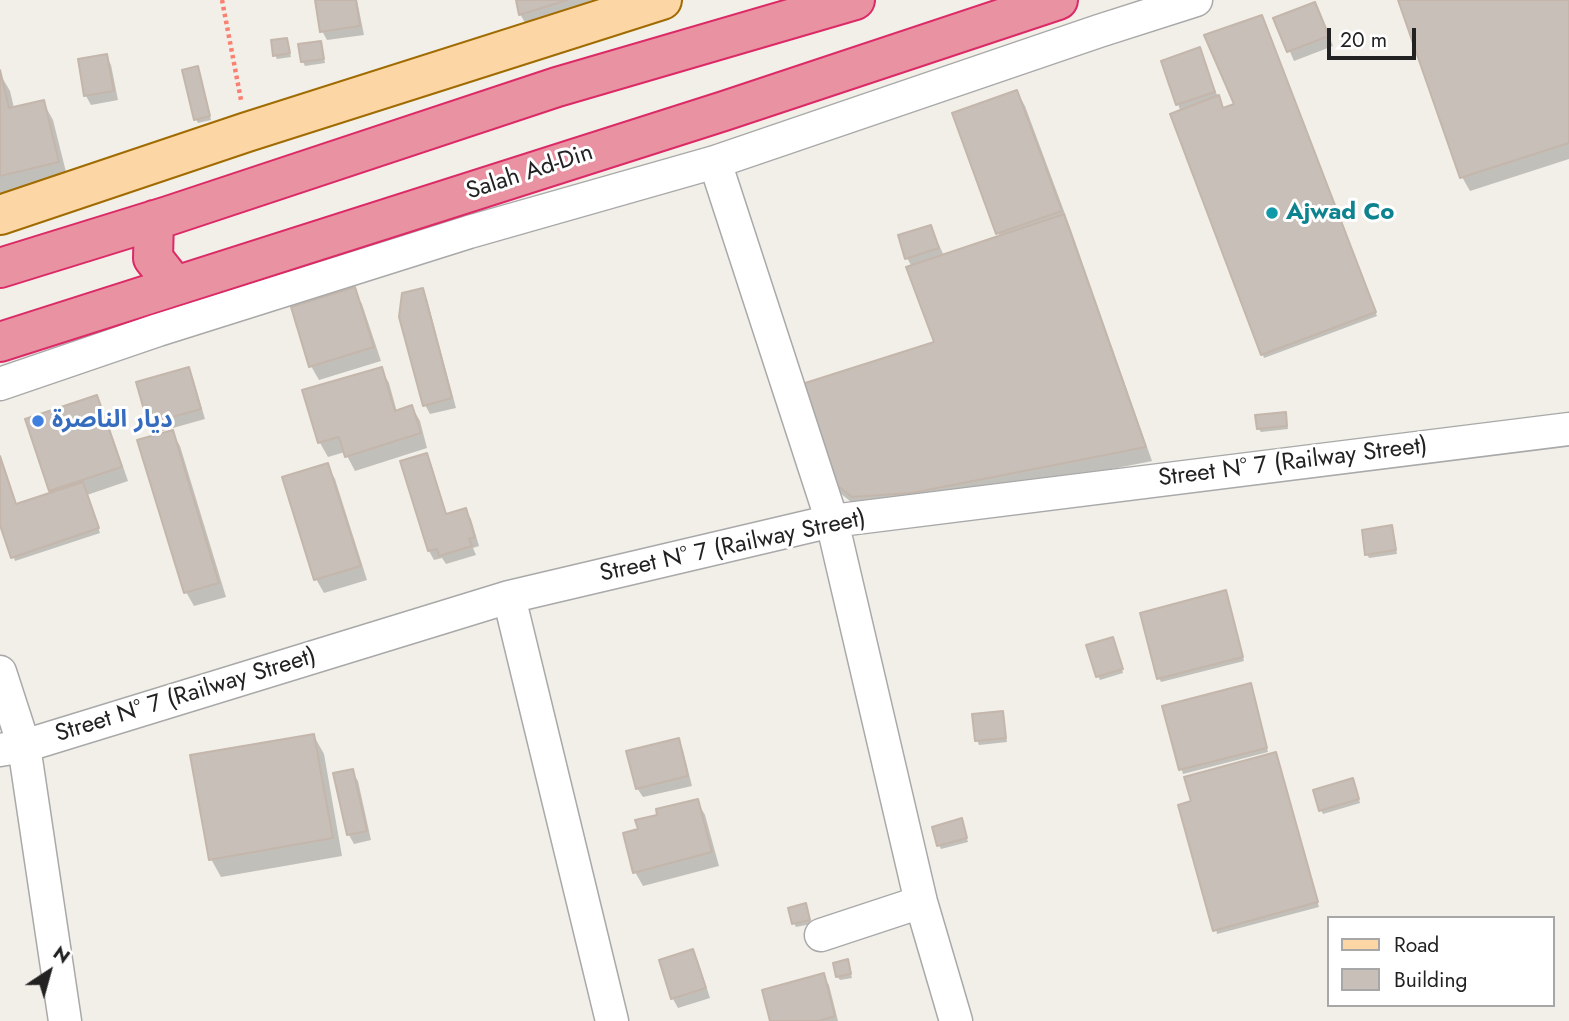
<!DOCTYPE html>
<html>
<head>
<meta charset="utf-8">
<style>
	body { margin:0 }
	#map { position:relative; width:1569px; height:1021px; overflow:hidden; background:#f2efe9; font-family:Jost,sans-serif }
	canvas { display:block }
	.legend { position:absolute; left:1327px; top:916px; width:228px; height:91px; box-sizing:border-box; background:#fff; border:2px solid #a7a7a7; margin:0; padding:9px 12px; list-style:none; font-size:21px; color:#222 }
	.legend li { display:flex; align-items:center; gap:14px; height:35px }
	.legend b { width:35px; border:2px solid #a7a7a7 }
	.north { position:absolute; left:14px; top:937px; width:70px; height:70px; -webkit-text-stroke:5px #fff; paint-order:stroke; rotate:36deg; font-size:19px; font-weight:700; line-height:28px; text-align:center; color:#222 }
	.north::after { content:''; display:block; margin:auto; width:24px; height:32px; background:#222; clip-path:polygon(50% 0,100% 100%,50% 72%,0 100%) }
	.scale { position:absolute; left:1327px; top:28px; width:89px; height:32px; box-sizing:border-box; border:4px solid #222; border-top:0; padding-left:9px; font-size:21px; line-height:24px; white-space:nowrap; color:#222; -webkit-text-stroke:5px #fff; paint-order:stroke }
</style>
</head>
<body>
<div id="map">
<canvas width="1569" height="1021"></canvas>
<ul class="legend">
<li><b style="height:9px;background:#fcd6a4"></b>Road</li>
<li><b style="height:19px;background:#c7bfb8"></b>Building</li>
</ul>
<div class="north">N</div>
<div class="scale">20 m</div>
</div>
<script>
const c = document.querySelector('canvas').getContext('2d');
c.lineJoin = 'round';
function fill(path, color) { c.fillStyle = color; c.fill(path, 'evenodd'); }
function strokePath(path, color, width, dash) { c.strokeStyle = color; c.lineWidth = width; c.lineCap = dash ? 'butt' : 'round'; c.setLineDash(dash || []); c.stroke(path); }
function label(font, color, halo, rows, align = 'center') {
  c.font = font + ' Jost,"Noto Sans Arabic",sans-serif'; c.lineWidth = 6; c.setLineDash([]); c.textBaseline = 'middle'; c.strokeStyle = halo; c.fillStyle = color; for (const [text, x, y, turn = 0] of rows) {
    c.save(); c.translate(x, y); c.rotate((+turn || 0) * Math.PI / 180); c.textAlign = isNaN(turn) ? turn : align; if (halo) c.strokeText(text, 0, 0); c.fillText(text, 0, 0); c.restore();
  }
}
fill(new Path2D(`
	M317,0H357L364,35L327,40L322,31Z
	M518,0H623L531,33L520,14Z
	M1400,0H1569V159L1470,191L1462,177Z
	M1320,13L1333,46L1294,61L1276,19Z
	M1263,21L1377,316L1264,358L1178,104L1199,49L1223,110L1236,105Z
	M320,43L325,63L305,66L303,62Z
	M288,44L291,57L277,59L275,55Z
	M106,56L111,65L118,100L91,105L86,96Z
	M199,72L211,120L198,123L196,119Z
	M0,74L10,91L14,108L43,102L53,120L68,180L0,196Z
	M1017,92L1025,106L1071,230L1152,461L921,507L861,510L840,493L831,478L937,343L912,267L907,258L931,227L944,256L1000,237L954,114Z
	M354,290L362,304L381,361L319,380L311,366Z
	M422,290L427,299L456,408L430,414L425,405Z
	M188,369L193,378L205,419L155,433L150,424L138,384Z
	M381,369L389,383L397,412L412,407L420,421L427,448L355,471L345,452L328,457L320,443L305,391Z
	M96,397L104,411L128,481L87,495L100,533L15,561L0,520V457L16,506L53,494L51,490Z
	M1285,414L1288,429L1261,432L1258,428Z
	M172,432L180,446L226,597L194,606L186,592Z
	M426,455L431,464L447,515L465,510L471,519L479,546L473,548L476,555L446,564L442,558L434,560L429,551L402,462Z
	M327,465L335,479L367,580L324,593L316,579Z
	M1392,527L1397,554L1369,558L1367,554Z
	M1227,597L1244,661L1161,682L1159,678Z
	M1115,643L1123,673L1100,680L1098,676Z
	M1252,689L1268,752L1183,774L1164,707Z
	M1002,713L1007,742L979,745L977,740Z
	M314,736L324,754L342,856L221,877L211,859Z
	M678,740L683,750L692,786L643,797L637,788Z
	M1276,754L1319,907L1217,934L1194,803Z
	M352,771L358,781L371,840L354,844L349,835L336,775Z
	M1355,785L1360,803L1323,814L1321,810Z
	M697,801L705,815L719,866L643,886L635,872L640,830L659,816Z
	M961,820L968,842L941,849L939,845Z
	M807,909L811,924L796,927L794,923Z
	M693,951L698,961L710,998L678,1008L673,999L661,961Z
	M847,961L852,978L840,980L837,976Z
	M823,976L829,985L838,1021H772Z`), '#0003');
const building = new Path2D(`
	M315,0H356L360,26L320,32Z
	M516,0H568L519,15Z
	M1398,0H1569V143L1460,178Z
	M1315,2L1329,36L1287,52L1273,18Z
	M1262,15L1376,312L1261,355L1170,114L1219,95L1223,108L1234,104L1204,35Z
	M287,38L290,53L273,56L271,40Z
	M321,41L324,59L301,62L298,44Z
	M1200,47L1215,92L1176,105L1161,61Z
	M107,54L114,91L84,96L78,59Z
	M198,66L210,116L194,120L182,70Z
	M0,70L9,108L44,100L59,162L0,176Z
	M1017,90L1062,211L996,234L952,113Z
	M1064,214L1146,447L912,493L852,497L829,479L802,384L934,342L906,267Z
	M931,225L939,248L905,259L898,235Z
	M355,287L374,347L309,367L291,307Z
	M423,288L452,398L423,406L399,317L402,293Z
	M189,367L201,409L148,424L136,382Z
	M382,367L395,411L412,405L421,433L345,457L339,437L318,443L302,390Z
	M97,395L122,467L49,491L25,419Z
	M1286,412L1287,426L1257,429L1255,415Z
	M173,430L219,583L184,593L137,440Z
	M427,453L446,514L466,508L475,537L469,539L472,546L439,556L437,549L428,551L400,461Z
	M0,456L16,504L83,482L99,528L11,558L0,525Z
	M328,463L361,566L314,580L282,477Z
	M1392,525L1396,550L1365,555L1362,530Z
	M1226,590L1243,657L1157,679L1140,613Z
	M1113,637L1123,669L1096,677L1086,645Z
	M1251,683L1267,748L1179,770L1162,706Z
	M1003,711L1006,738L975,741L972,714Z
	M314,734L333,838L209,860L190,755Z
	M679,738L688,776L636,789L626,751Z
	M1276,752L1318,902L1213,931L1178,805L1191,801L1184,777Z
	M353,769L367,831L347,835L333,773Z
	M1353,778L1359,799L1319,811L1313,790Z
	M698,799L712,852L633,873L623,833L638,829L635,820L657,815L656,809Z
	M962,818L967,838L937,846L932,827Z
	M806,903L810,920L792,924L788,908Z
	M693,949L706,988L671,999L659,960Z
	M848,959L851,974L836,977L833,963Z
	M824,973L835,1016L819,1021H770L762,990Z`);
fill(building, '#c7bfb8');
strokePath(building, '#c4b6ab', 2);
const minor = new Path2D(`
	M715,162L832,521L921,902L956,1021
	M0,384L158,330L469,232L715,162L1099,31L1196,0
	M509,597L612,1021
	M0,672L24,746L65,1021
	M0,750L24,746L509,597L832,521L1569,429
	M821,935L921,902`);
const major = new Path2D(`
	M0,215L247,132L662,0`);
const highway = new Path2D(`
	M154,220L153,258L175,286
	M0,268L168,216L557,87L855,0
	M0,342L724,111L1058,0`);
strokePath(minor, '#a9a9a9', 35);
strokePath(major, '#a06b00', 42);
strokePath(highway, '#dc2a67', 42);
strokePath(new Path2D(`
	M222,0L241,100`), '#fa8072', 4.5, [3.5, 3.5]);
strokePath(minor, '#fff', 32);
strokePath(major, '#fcd6a4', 38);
strokePath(highway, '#e892a2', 38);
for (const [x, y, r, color] of [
	[1272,213,7,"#0f9aa8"],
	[38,421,7,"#3f7fe0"]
]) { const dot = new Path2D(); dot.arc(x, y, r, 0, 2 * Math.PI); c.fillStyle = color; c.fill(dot); strokePath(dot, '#fff', 2.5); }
label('24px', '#222', '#fff', [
	["Salah Ad-Din",530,173,-18],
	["Street N° 7 (Railway Street)",1293,463,-7],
	["Street N° 7 (Railway Street)",733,547,-12],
	["Street N° 7 (Railway Street)",186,696,-17]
]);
label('bold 24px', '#0d838f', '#fff', [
	["Ajwad Co",1286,213]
], 'left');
label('bold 24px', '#366cbe', '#fff', [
	["ديار الناصرة",52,421]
], 'left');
</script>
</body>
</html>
